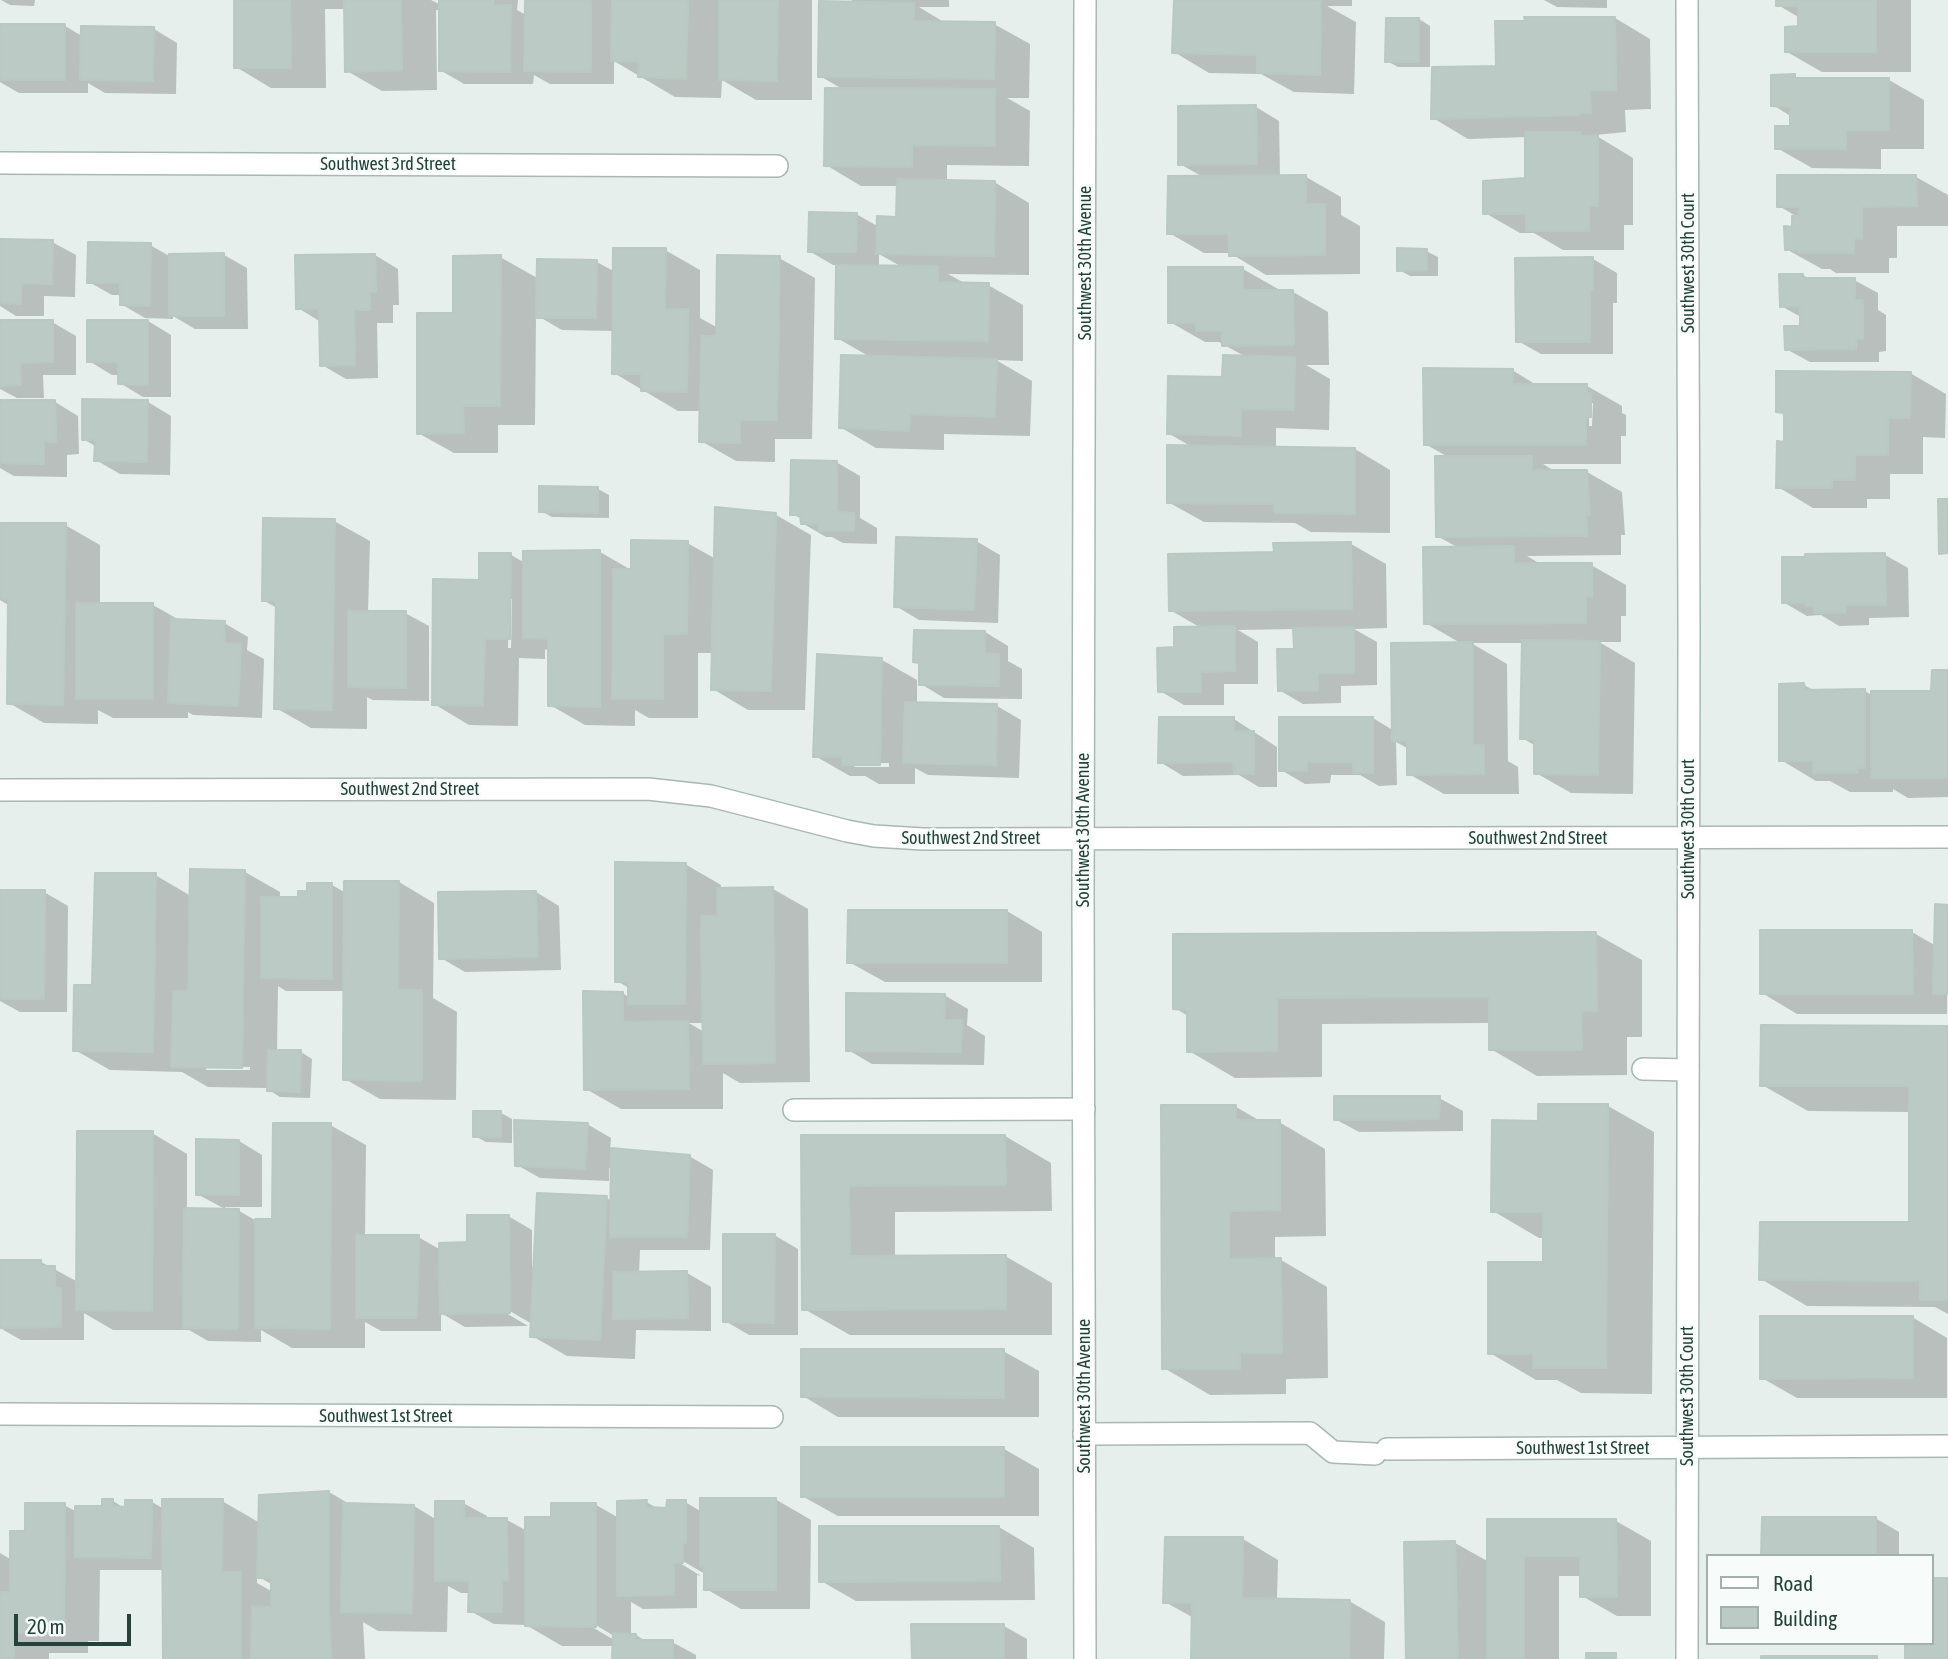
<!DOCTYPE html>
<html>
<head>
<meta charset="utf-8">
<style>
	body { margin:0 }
	#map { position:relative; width:1948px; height:1659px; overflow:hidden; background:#e6efeb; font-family:"Asap Condensed",sans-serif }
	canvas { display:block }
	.legend { position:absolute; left:1706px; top:1554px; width:228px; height:91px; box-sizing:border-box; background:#f7fbf9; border:2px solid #a3b1ad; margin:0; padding:9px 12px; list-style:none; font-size:21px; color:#24423a }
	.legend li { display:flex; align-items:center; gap:14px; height:35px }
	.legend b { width:35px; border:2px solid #a3b1ad }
	.scale { position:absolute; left:14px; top:1614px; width:117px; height:32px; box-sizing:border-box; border:4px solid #24423a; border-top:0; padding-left:9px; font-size:21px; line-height:24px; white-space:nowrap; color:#24423a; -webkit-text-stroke:5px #f7fbf9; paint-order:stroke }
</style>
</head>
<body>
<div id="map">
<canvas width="1948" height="1659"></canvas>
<ul class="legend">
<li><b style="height:9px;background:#fff"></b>Road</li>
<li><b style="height:19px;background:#bbcac4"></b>Building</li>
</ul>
<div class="scale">20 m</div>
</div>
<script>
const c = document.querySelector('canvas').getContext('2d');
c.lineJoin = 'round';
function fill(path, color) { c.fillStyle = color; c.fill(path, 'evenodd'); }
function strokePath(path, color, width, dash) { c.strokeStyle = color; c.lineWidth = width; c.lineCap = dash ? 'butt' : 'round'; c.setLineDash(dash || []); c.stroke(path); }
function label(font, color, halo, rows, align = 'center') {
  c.font = font + ' "Asap Condensed",sans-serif'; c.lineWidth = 5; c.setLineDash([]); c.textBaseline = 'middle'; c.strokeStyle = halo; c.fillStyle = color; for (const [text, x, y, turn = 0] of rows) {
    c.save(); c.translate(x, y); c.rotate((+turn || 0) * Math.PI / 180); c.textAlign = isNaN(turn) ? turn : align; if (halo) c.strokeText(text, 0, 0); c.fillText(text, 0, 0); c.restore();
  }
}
fill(new Path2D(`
	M1,0H35L34,6L10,5Z
	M236,0H431L441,5L439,0H518L517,10L526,15V0H812V100H756L722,80L721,98L675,97L614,61V84H550L534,75L533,84H464L440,70L441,10H436L437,90L382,91L347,71L346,9H325L326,88H271L236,67Z
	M851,0H949V7H919L947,24H994L1030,44L1029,98H1007L1030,111L1029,166L947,165V182H994L1029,203V275L948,274L966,284L988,285L1023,305V361L996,360L1032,381L1030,436L944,434V450L876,448L840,427L870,357L837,338L838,265H833L809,251L856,214L879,227L898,219L899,186H861L826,165L844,90L820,76L857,4ZM879,254L902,267H879Z
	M1175,0H1352V6H1327L1356,22L1354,94L1294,92L1261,74L1209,73L1174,52Z
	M1544,0H1607V8L1557,7Z
	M1778,0H1911V72H1822L1787,52L1800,28V18L1778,5Z
	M1615,18L1650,39L1651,109L1625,110L1626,132L1595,135L1633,158V225H1624V250H1563L1534,233H1520L1485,213L1527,179V137L1468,139L1433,118L1497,68Z
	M1419,19L1430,26V67H1398L1387,61Z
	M0,26H65L82,36L154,29L177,43L176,94L105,93L88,83V93H19L0,82Z
	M1794,76L1801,80H1889L1924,100V149H1881V169L1812,168L1777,148L1792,128V117L1773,105Z
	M1256,107L1279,121L1280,177H1306L1341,197V215L1360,226V274L1266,275L1230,253H1204L1169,233L1203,177L1180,164Z
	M1916,177L1948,195V226H1897V258H1889V273H1836L1830,269H1822L1786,249L1799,218L1779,206Z
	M0,241L52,242L76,255L75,297L44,296V316H16L0,306Z
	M150,245L171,257L224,255L247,268L248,329H195L173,316V319L145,318L121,304L122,295H112L89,282Z
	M665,250L700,270V318L718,328L779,258L815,278L812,439H775V462L736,461L701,441L702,411H678L614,373V331L562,330L536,315L535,425H498V453H454L418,433L454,315L500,257L539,279L597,262L615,272Z
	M1426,251L1438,257V276H1410L1399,270Z
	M375,255L398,269L399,305H393V323H377L378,378L346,379L322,365L321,322L298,308Z
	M1593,259L1617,273V303H1613V354H1541L1518,341L1517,260Z
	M1243,269L1278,289V292H1293L1328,312L1329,365H1306L1330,379L1329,430L1276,428V448L1355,449L1390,470V533L1311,532L1295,523L1204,522L1168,502L1192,447L1168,433L1246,357L1219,342H1205L1170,322Z
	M1803,275L1811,280H1854L1878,293V310L1886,315V351L1879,352V362H1810L1786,349L1801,328V317L1781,306Z
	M148,321L171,335V397H143L120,383V375H112L89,361Z
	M0,322H52L76,336V375H43L44,398H17L0,389Z
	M1512,370L1538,386H1587L1622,406V413L1626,415V436H1621V464H1543L1556,472H1587L1622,492L1625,535H1621V555L1527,556L1542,565H1591L1626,585V616H1621V642H1599L1635,663L1633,794L1571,793L1536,773V746L1522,738L1524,643H1471L1507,664L1508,761L1518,767L1519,794H1444L1409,774V749L1396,742L1397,785L1379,786L1360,775H1331L1330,783L1305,784L1281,770L1373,718L1394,731L1462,644L1426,623L1459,548L1437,536L1450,458L1425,444ZM1589,403H1593L1592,426H1589Z
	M1910,373L1946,394L1945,438L1923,437V474H1890V499H1867V508H1813L1778,487L1786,444L1785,416L1778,411Z
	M0,402H55L78,416L79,454L67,455V477L14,476L0,468Z
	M148,402L171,416L170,475L120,474L96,460L97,447L83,439Z
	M836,462L860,476V518L877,528V544L843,543L832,537H826L802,523V519L792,514Z
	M598,489L609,495V518L552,517L541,511Z
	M776,515L811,535L805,710H748L713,689L714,653H698V718H649L635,710V726L585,725L550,705V652L545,649V659L519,658L518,726L469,725L434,704L481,582L511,555L525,563V553L600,552L633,571L687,543L716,559ZM509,599H512L511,648H508Z
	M334,521L370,541L368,613H405L429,626V701L373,700L367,697V729L311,728L276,708L277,608L263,600Z
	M0,524L65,525L100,545V605H153L181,621L224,623L248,637L247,650L264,659L262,718L193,715L188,712V718H113L98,710V724L44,723L9,703L10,606L0,600Z
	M976,541L1000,555L998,623L919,620L896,606Z
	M1351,544L1386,564L1387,628L1354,629L1377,642V685L1341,686V703L1303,704L1279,690L1296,651L1295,629L1238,630L1258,642V684H1224V705H1184L1160,691L1176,649L1203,629L1170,610L1275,554V545Z
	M1885,555L1908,568L1909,617L1869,618V625L1839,626L1821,615L1807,616L1783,602Z
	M985,632L1008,646V661L1022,669V699L944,698L921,684V665L915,661Z
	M882,660L917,680V704L997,706L1021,720L1019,778L928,775L915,768V784H879L865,776H850L815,756ZM852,763H889V767H855Z
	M1948,672V797L1908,798L1893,789V792H1850L1830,781H1816L1781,760L1804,685L1815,691H1865L1873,696L1933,693Z
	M1234,719L1277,747V787H1259L1239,775L1183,776L1160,762Z
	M685,864L721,885V889H773L808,909L810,1082L740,1083L723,1073V1109H621L586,1089L622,993L629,997V988L617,981ZM689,1023H704V1032Z
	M245,872L280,892V899H300L332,885L346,893L399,882L434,903L433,998L457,1012L456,1100L380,1099L345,1079V991H286L278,986L277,1052H301L312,1059L310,1098L280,1097L269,1090V1088L208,1087L182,1072L110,1070L75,1050L94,987L155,875L191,896ZM206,1066L250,1067V1070H206Z
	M0,892H44L68,906L67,1012H20L0,1001Z
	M536,892L559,906L561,970L465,972L441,958Z
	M1948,907L1947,1014H1797L1762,993L1912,932L1936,946Z
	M1007,911L1042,932V982H885L849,962Z
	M1596,934L1642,960V1037H1627V1075L1537,1076L1491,1049V1023L1322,1024V1077L1235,1078L1189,1051L1188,1016L1175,1008Z
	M944,995L968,1009L967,1025L985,1036L984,1065L872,1064L848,1050Z
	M1948,1028V1314L1935,1307L1807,1306L1761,1279L1910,1224L1911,1112L1808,1111L1762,1085Z
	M1439,1098L1463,1111V1131L1359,1132L1335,1119Z
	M1608,1106L1654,1132L1652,1394L1581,1393L1557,1380H1536L1490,1353L1544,1264V1238H1539L1493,1211L1540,1123Z
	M1236,1107L1262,1122H1279L1325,1149L1326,1236L1275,1237V1260H1281L1327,1287L1328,1378L1286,1379V1394L1210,1395L1164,1368Z
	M501,1113L512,1119V1143L486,1142L475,1136Z
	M587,1124L611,1138L610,1150L689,1156L713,1170L710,1250H640L639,1274L687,1273L711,1287V1331L636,1330L635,1359L567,1356L532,1336V1324L503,1307L501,1310L528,1326L465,1327L441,1313V1331H381L365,1322V1348H292L261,1330V1342L208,1341L189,1330H113L84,1313V1340H21L0,1328V1262H41L78,1282L152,1133L187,1154V1210L239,1211L255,1220H273L330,1125L366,1145L365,1236L418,1237L441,1250L469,1244L508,1216L532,1230V1267H535L606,1198L612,1201V1168H609V1181L540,1178L517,1165Z
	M1005,1136L1051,1163L1052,1211L895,1212V1257L1005,1256L1052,1283V1335H850L804,1309L803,1137Z
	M239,1141L262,1155V1207H225V1209L197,1194Z
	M774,1235L798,1249V1335H749L725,1321Z
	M1912,1317L1947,1338V1398H1797L1762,1378Z
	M1003,1351L1039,1371V1417H838L803,1396Z
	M1004,1449L1039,1469V1516H838L802,1496Z
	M329,1492L351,1505L414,1506L437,1520L463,1503L487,1516V1520H507L527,1531L553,1519L596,1505L619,1518L646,1502L659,1509H668L685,1502L702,1512L775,1499L811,1520L810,1609H741L706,1589L705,1574L676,1557L675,1560L701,1576L697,1575V1608L643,1609L631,1602V1635H636L647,1642H672L696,1655V1659H614V1646H562L526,1625L494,1624L470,1611V1593H461L448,1586L447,1632L378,1631L363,1622L365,1659H165L164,1570H100L99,1641H88V1653H49V1659H0V1553L12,1560L26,1532L64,1505L77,1512L104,1508L113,1501L126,1509L152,1502L164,1509L222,1501L260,1523ZM257,1576L273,1585V1592L257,1583ZM589,1621L614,1636V1640L587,1624Z
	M1875,1518L1899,1532V1556H1763Z
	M1616,1521L1651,1541V1616H1617L1582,1596V1576H1559V1659H1408L1455,1543L1489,1562Z
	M999,1527L1034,1548L1035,1600L856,1601L821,1581Z
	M1243,1539L1278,1560L1277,1600L1349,1601L1385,1622L1384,1659H1193L1194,1618L1165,1602Z
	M1004,1626L1027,1639V1659H914Z`), '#0003');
const building = new Path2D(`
	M234,0H290L291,68H234Z
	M344,0H401L402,70L345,72Z
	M439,0H494V5H511L510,72L439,71Z
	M525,0H591V72L524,71Z
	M612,0H688L686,79L638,77L639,62L611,61Z
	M719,0H778L777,81L719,80Z
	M1174,0H1321L1320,75L1257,73V55L1172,53Z
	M1776,0H1876V52H1785V27L1798,26V6H1776Z
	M819,1L914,3V21L995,22L994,79L818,77Z
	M1524,17H1615L1616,90H1590L1591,113H1580V115L1431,119L1432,67L1496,66L1495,21H1525Z
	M1386,18H1419V62H1385Z
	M0,24H65V80H0Z
	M81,26L154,27L153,81L80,80Z
	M1795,74V78H1889V130H1846V149H1775V126H1790V107L1771,106V75Z
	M825,88L995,89V146L912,145V167L824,166Z
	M1256,105L1257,164L1178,165V106Z
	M1525,132H1581V136L1598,135V206H1589V231H1526V214H1483V181L1525,178Z
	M1306,175V204H1325V255L1229,256L1228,234H1167L1168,176Z
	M1777,175H1916L1917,206L1862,207V239H1854V253H1799V250H1785L1784,226L1792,227V216H1799V207H1777Z
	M897,179L995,181L994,256L876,254L877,216L896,217Z
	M809,212L857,213L856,252H808Z
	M0,239L53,240L52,284L21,283V304L0,303Z
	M88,242L151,243L150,306L120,305V283H87Z
	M613,248H666L665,309H688L687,392L641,391V374H612Z
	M1397,248L1427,249V270L1397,271Z
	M224,253V316H169V254Z
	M375,254L376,292H370V310H354L355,365L320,366L319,309H296L295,255Z
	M501,255L500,406H463L464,433L417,434V313H453V256Z
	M717,255L780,256L777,420H740V443L699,442L701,336H716Z
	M1593,257V290H1590V342H1516L1515,258Z
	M537,259L597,260L596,318H536Z
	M836,265L938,266V282L989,283L988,341L835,339Z
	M1168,267H1243V290H1293L1294,345L1222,346V331H1196V323H1168Z
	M1779,274H1803V278H1855V300H1863V339H1856V349L1785,350L1784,326H1800V306L1780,307Z
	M0,320H53V362L20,363L21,385L0,386Z
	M87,320H148V385L118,384V362H87Z
	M841,355L997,359L995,417L910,414L909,431L839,428Z
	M1223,355L1295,357L1294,410L1241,409V436L1167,434L1168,376L1222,377Z
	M1423,368L1513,369V384H1587V393H1591V417H1586V445H1424Z
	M1776,371L1911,372L1910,418H1888V455H1855V480H1832V488H1776L1777,441L1784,442V413L1776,412Z
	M82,399L148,400L147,462L94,461L95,440H82Z
	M0,400H55L56,442H44V464L0,463Z
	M1167,445L1355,448V514L1274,513V504L1167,503Z
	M1435,456H1532V470H1587L1590,515H1586L1587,536L1436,537Z
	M791,460L837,461V512L854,513V531H818V524H801L800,515H790Z
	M539,486L598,487V513L539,512Z
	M1938,499H1948V553L1939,554Z
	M715,507L776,513L771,691L711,690Z
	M263,518L335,519L332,710L274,709L276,601H262Z
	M0,523H66L63,705L7,704L8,599H0Z
	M896,537L977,539L974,610L894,607Z
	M631,540L688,541L687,634H663V699H612L613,569H631Z
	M1351,542L1352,609L1169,611L1168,554L1274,552L1273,543Z
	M1514,546V563H1592V597H1586V623L1424,624L1423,547Z
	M600,550V707L548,706V639L523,638V551Z
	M479,553H511L510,639H485L483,706L432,705L433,579L479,580Z
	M1885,553L1886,605H1846L1845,613H1814L1813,606H1805V603H1782V557H1805V554Z
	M76,603H153V699H76Z
	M348,611H406V688L348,687Z
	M171,619L225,621L224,643L241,644L238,706L168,703Z
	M1235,626V671L1201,672V692H1158L1157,648L1174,647V627Z
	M1354,627V673H1318V691H1278L1277,649H1294L1293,628Z
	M914,630L985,631V653L999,654V686L919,685V663L913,662Z
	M1522,640L1600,641L1598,775L1534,774V739H1520Z
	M1473,642V745H1484V774L1407,775V741H1392L1391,643Z
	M817,654L882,658L880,765H842V757H813Z
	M1932,670H1948V778H1871V691H1931Z
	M1804,683L1805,690L1865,689V768H1858V773H1813V761H1779V684Z
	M905,702L997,704L996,765L903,763Z
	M1159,717H1234V731H1254V774H1234L1233,762L1158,763Z
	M1279,717H1373V773H1353V762H1307V771H1279Z
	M615,862L686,863L685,1004H628V982H615Z
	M190,869L245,870L242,1068L171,1067L173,991H188Z
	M95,873H156L153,1052L73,1051L74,985H92Z
	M344,881H399L398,990H422V1081L343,1080Z
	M307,883H332V979L261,978V897H298V891H307Z
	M773,887L775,1063L703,1064L701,916H717V888Z
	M0,890H45L44,999H0Z
	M536,891L538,957L439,959L438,892Z
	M1935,904L1948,905V994H1933Z
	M848,910H1007V963H847Z
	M1760,930H1912L1913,994H1760Z
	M1596,932L1597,1011H1581L1582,1050H1489V997L1277,998V1051L1187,1052V1010L1173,1009V934Z
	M583,991L623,992V1022L688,1021L689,1089L584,1090Z
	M846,993L945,994L944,1020H962L961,1052L846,1051Z
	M1761,1025L1948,1026V1300H1920V1281L1759,1280L1760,1222H1909V1086H1760Z
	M268,1050H301L300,1092L267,1091Z
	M1334,1096H1440L1439,1119L1334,1120Z
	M1538,1104H1608L1606,1368H1533V1354H1488V1262H1543V1212H1491L1492,1120L1538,1121Z
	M1161,1105H1236V1120H1280V1210L1229,1211V1259L1281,1258L1282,1353H1240V1369H1162Z
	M473,1111H501V1137H473Z
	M514,1120L588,1123L585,1169L515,1166Z
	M273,1123H331L330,1329L255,1328V1219H272Z
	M77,1131H153L152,1311L76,1310Z
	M801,1135H1005L1006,1185L849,1186L850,1256L1006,1255V1309L802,1310Z
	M196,1139L239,1140V1195H196Z
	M611,1148L690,1155L687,1237H610Z
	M537,1193L607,1196L600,1340L530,1337Z
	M184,1208L239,1209L238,1329L183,1328Z
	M467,1215H509L510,1313L440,1314L439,1243L467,1242Z
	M723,1234H775L774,1323L723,1322Z
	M356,1235H419L417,1318H356Z
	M0,1260H41V1266H55V1288H61V1327L0,1328Z
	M687,1271L688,1318L613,1319V1272Z
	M1760,1316H1913V1378L1760,1379Z
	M801,1349H1004V1398L801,1397Z
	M801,1447H1004V1497H801Z
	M329,1491V1610L331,1659H251L252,1606L271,1607V1578H257L259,1495Z
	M700,1498H776V1590H704V1567L700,1566Z
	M102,1499H113V1506L125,1507V1500H152L151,1558L75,1557V1506H102Z
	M162,1499H223L222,1572H241V1659H163Z
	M647,1500L646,1507L666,1508L667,1500H686V1543H683V1563H674V1595L617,1596V1501Z
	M435,1501H464V1518H507L508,1580H502V1612H468L469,1581H435Z
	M25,1503H65L64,1622H53V1633H14V1659H0V1592H10V1531H25Z
	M343,1503L414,1505L412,1613L341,1612Z
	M551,1503H596V1627L525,1626V1517H551Z
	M1762,1517H1876V1556H1761Z
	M1487,1519H1616L1617,1597H1580V1556H1524V1659H1487Z
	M819,1526H999L1000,1581L819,1582Z
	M1165,1537H1243L1242,1598L1350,1600L1349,1659H1191L1192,1603H1163Z
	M1455,1541L1458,1659H1406L1404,1542Z
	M1932,1578H1948V1659H1905V1644L1932,1643Z
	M911,1624H1004V1659H912Z
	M613,1633L636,1634V1640H673V1659H612Z
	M1586,1653H1616V1659H1586Z
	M1761,1656H1877V1659H1761Z`);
fill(building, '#bbcac4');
strokePath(building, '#b8c9c2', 2);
const service = new Path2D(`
	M1643,1069L1688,1070
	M794,1110L1084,1109
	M1084,1434L1310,1433L1333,1452L1375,1454`);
const minor = new Path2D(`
	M1687,0L1689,630L1687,1659
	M0,163L777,166
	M0,790L648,789L711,796L847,831L874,836L923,839L1948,837
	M0,1414L772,1417
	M1387,1449L1948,1446
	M1085,1659L1083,893L1085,0`);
strokePath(service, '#a8b8b2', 24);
strokePath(minor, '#a8b8b2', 24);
strokePath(service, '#fff', 21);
strokePath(minor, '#fff', 21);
label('18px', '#24423a', '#f7fbf9', [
	["Southwest 3rd Street",388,164],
	["Southwest 30th Avenue",1085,263,-90],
	["Southwest 30th Court",1688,263,-90],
	["Southwest 2nd Street",410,789],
	["Southwest 30th Court",1688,829,-90],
	["Southwest 30th Avenue",1083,830,-90],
	["Southwest 2nd Street",971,838],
	["Southwest 2nd Street",1538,838],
	["Southwest 30th Avenue",1084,1396,-90],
	["Southwest 30th Court",1687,1396,-90],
	["Southwest 1st Street",386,1416],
	["Southwest 1st Street",1583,1448]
]);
</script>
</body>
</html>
